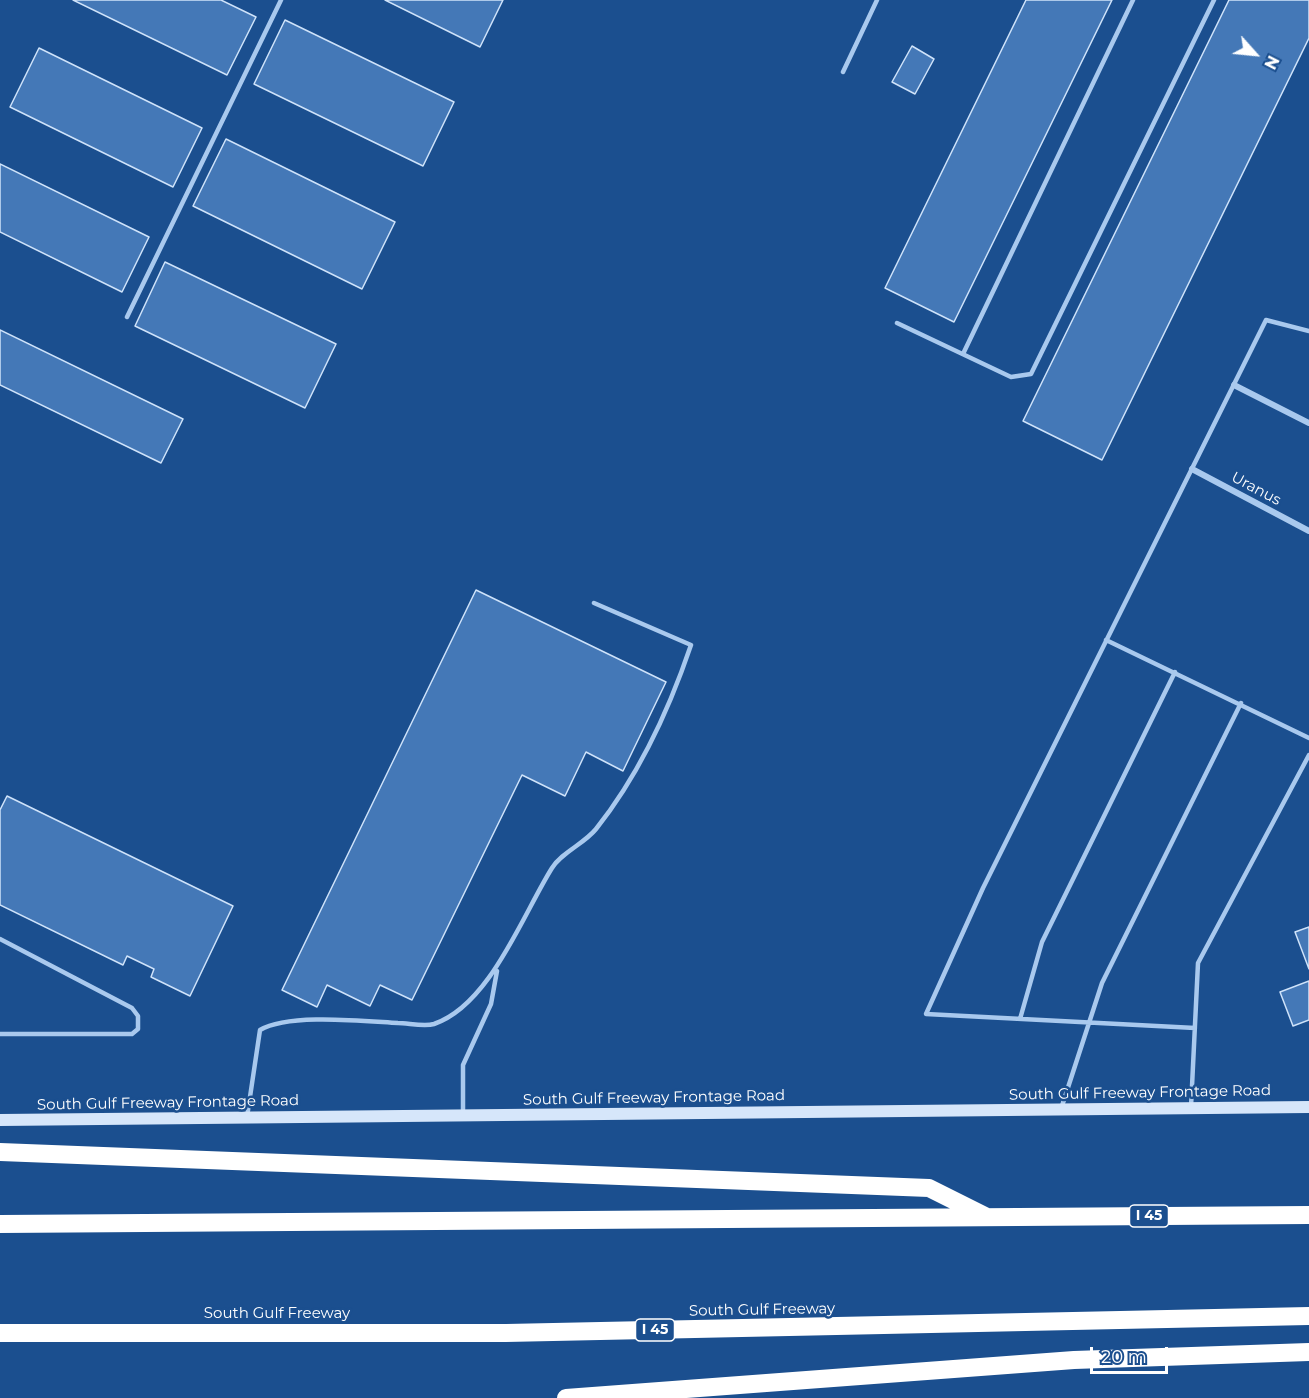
<!DOCTYPE html>
<html>
<head>
<meta charset="utf-8">
<style>
	body { margin:0 }
	#map { position:relative; width:1309px; height:1398px; overflow:hidden; background:#1b4f8f; font-family:Montserrat,sans-serif }
	canvas { display:block }
	.north { position:absolute; left:1225px; top:24px; width:60px; height:60px; -webkit-text-stroke:4px #1b4f8f; paint-order:stroke; rotate:117deg; font-size:16px; font-weight:700; line-height:24px; text-align:center; color:#fff }
	.north::after { content:''; display:block; margin:auto; width:21px; height:27px; background:#fff; clip-path:polygon(50% 0,100% 100%,50% 72%,0 100%) }
	.scale { position:absolute; left:1090px; top:1347px; width:78px; height:27px; box-sizing:border-box; border:3px solid #fff; border-top:0; padding-left:8px; font-size:18px; line-height:21px; white-space:nowrap; color:#fff; -webkit-text-stroke:4px #1b4f8f; paint-order:stroke }
</style>
</head>
<body>
<div id="map">
<canvas width="1309" height="1398"></canvas>
<div class="north">N</div>
<div class="scale">20 m</div>
</div>
<script>
const c = document.querySelector('canvas').getContext('2d');
c.lineJoin = 'round';
function fill(path, color) { c.fillStyle = color; c.fill(path, 'evenodd'); }
function strokePath(path, color, width, dash) { c.strokeStyle = color; c.lineWidth = width; c.lineCap = dash ? 'butt' : 'round'; c.setLineDash(dash || []); c.stroke(path); }
function label(font, color, halo, rows, align = 'center') {
  c.font = font + ' Montserrat,sans-serif'; c.lineWidth = 5; c.setLineDash([]); c.textBaseline = 'middle'; c.strokeStyle = halo; c.fillStyle = color; for (const [text, x, y, turn = 0] of rows) {
    c.save(); c.translate(x, y); c.rotate((+turn || 0) * Math.PI / 180); c.textAlign = isNaN(turn) ? turn : align; if (halo) c.strokeText(text, 0, 0); c.fillText(text, 0, 0); c.restore();
  }
}
const building = new Path2D(`
	M73,0H221L256,17L227,75Z
	M385,0H503L480,47Z
	M1026,0H1112L954,322L885,288Z
	M1229,0H1309V38L1102,460L1023,421Z
	M285,20L454,102L423,166L254,84Z
	M912,46L934,59L915,94L892,82Z
	M39,48L202,128L173,187L10,107Z
	M226,139L395,222L362,289L193,206Z
	M0,164L149,237L122,292L0,232Z
	M165,262L336,344L305,408L135,326Z
	M0,330L183,419L161,463L0,385Z
	M476,590L666,682L623,771L586,752L565,796L522,775L412,1000L380,985L370,1006L327,985L317,1007L282,990Z
	M7,796L233,906L190,996L151,977L154,969L127,956L123,965L0,905V810Z
	M1309,927V969L1295,932Z
	M1309,981V1020L1293,1026L1280,992Z`);
fill(building, '#4478b7');
strokePath(building, '#cfe3fa', 1.5);
strokePath(new Path2D(`
	M843,72L877,0
	M127,317L281,0
	M897,323L1011,377L1031,374L1214,0
	M963,354L1133,0
	M1106,640L1309,738
	M0,939L132,1008L138,1016V1029L132,1034H0
	M1020,1019L1042,942L1175,672
	M1195,1028L926,1014L983,888L1266,320L1309,331
	M1191,1107L1198,963L1309,755
	M1061,1109L1102,983L1241,703
	M463,1115V1065L491,1004L497,971
	M247,1117L260,1030C288,1013 363,1021 398,1023C408,1023 424,1027 434,1024C490,1005 523,914 552,868C562,852 584,844 596,829C639,775 669,710 691,645L594,603`), '#a9c9ee', 4.5);
strokePath(new Path2D(`
	M1234,385L1309,423
	M1192,469L1309,531`), '#a9c9ee', 6);
strokePath(new Path2D(`
	M0,1120L1309,1107`), '#d6e6fa', 12);
strokePath(new Path2D(`
	M0,1152L929,1188L985,1216
	M0,1224L1309,1215
	M0,1333H506L1309,1316
	M566,1398L1074,1360L1309,1352`), '#fff', 18);
for (const [x, y, w] of [
	[1149,1216,39],
	[655,1330,39]
]) { const box = new Path2D(); box.roundRect(x - w / 2, y - 11, w, 22, 4.5); c.fillStyle = '#1b4f8f'; c.fill(box); strokePath(box, '#fff', 1.5); }
label('bold 14px', '#fff', null, [
	["I 45",1149,1216],
	["I 45",655,1330]
]);
label('15px', '#fff', '#1b4f8f', [
	["Uranus",1256,489,28],
	["South Gulf Freeway Frontage Road",1140,1093,-1],
	["South Gulf Freeway Frontage Road",654,1098,-1],
	["South Gulf Freeway Frontage Road",168,1103,-1],
	["South Gulf Freeway",762,1310,-1],
	["South Gulf Freeway",277,1314]
]);
</script>
</body>
</html>
